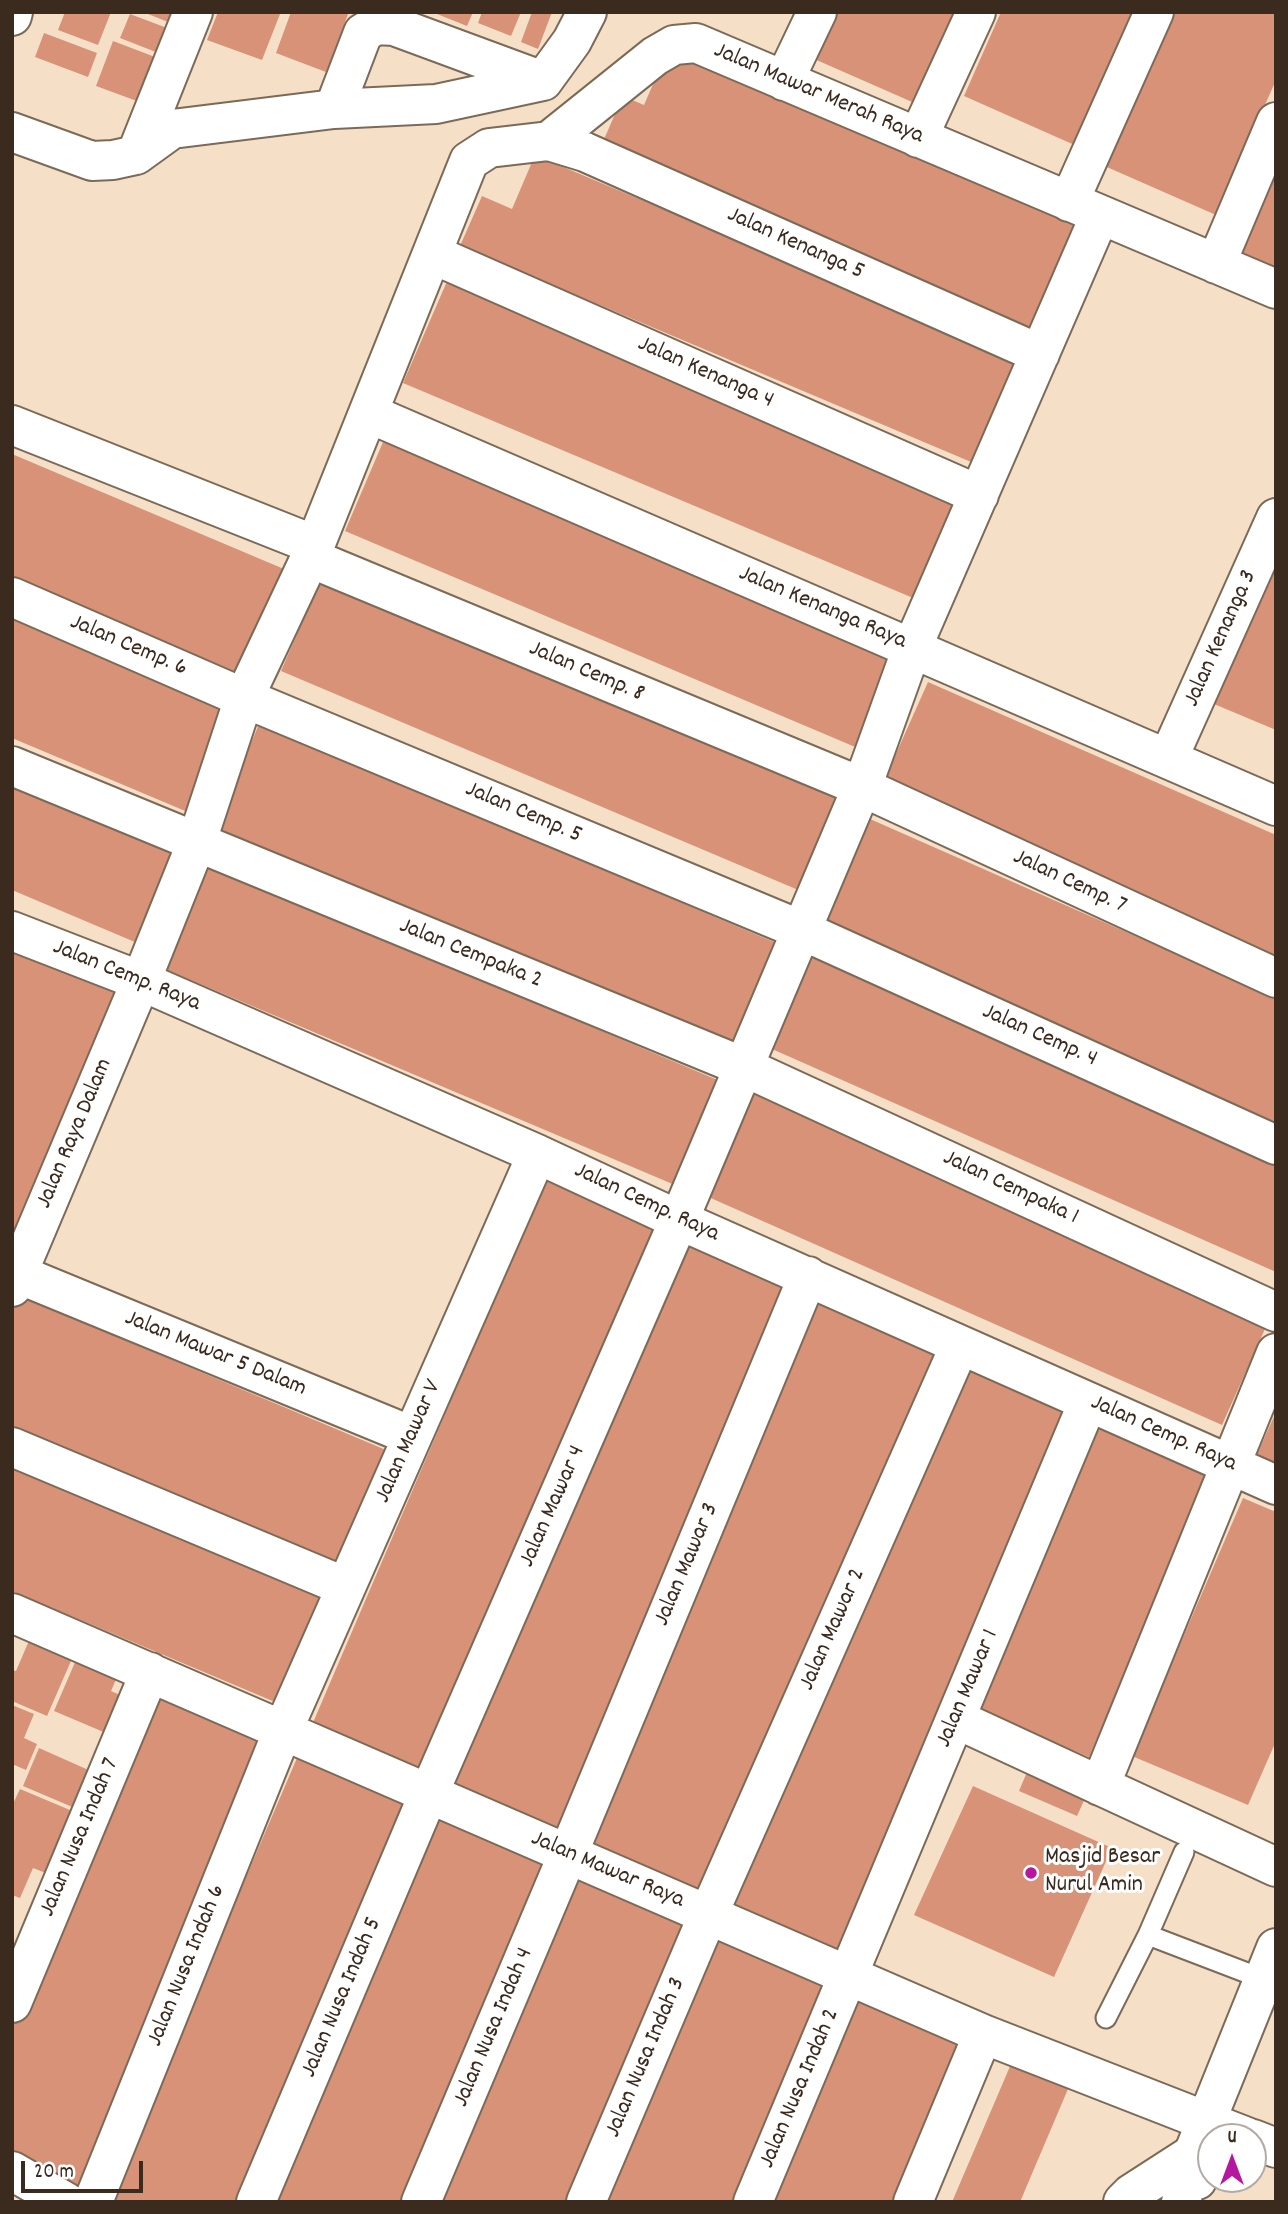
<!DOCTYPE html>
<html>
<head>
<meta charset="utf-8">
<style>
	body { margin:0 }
	#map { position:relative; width:1288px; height:2214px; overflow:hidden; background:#f5e0c7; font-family:Dekko,sans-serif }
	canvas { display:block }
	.frame { position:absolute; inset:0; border:14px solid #3b2a1e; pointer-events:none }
	.north { position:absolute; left:1197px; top:2123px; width:70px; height:70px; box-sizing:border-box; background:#fff; border:2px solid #b1aaa5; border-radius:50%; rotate:0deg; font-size:19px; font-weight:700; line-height:28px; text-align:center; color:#3b2a1e }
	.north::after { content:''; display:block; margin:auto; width:24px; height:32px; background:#b5179e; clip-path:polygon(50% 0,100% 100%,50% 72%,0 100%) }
	.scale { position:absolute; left:21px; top:2161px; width:122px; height:32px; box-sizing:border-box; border:4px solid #3b2a1e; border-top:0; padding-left:9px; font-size:21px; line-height:24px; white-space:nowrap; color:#3b2a1e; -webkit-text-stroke:5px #fff; paint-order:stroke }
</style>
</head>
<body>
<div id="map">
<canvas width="1288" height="2214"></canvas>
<div class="frame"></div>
<div class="north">U</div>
<div class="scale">20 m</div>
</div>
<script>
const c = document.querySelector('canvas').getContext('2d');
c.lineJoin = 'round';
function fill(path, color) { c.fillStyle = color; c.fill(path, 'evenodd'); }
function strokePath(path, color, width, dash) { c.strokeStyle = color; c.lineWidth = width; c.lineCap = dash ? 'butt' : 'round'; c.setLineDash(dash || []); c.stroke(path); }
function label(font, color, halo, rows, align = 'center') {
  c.font = font + ' Dekko,sans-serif'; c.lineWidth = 6; c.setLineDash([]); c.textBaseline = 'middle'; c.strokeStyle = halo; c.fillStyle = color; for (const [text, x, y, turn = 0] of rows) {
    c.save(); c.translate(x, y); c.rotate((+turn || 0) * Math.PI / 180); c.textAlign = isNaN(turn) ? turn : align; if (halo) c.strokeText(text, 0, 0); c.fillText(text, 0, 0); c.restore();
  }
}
fill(new Path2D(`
	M65,12H111L98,45L58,30Z
	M143,12H177L173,24Z
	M218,12H274L280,14L262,60L207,40Z
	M291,12L348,14L326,72L276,53Z
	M432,12H473L467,26Z
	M482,12H521L511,36L478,23Z
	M532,12H552L538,49L521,42Z
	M833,12H971L928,109L812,58Z
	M1001,12H1139L1079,147L964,96Z
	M1169,12H1276V80L1216,215L1100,164Z
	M130,14L175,31L166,56L120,38Z
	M44,33L97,53L88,77L35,57Z
	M113,41L163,60L145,104L96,86Z
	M667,52L1085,228L1041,332L601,146L623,96L644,105Z
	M1276,150V267L1232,248Z
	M535,155L1027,363L983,467L460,246L482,196L512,209Z
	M448,279L970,500L925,603L403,383Z
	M389,428L910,650L867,752L345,531Z
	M12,454L291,572L246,676L12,577Z
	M1276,561V730L1214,704Z
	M326,568L848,788L803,892L281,671Z
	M12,616L235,709L190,813L12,738Z
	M928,682L1276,835V959L882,785Z
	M259,724L781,945L737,1049L215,828Z
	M12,768L194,844L149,948L12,890Z
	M870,819L1276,998V1122L824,922Z
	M204,863L727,1084L682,1188L160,967Z
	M818,945L1276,1148V1272L772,1049Z
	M12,947L117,992L12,1237Z
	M750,1092L1268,1322L1222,1425L704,1195Z
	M547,1176L663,1225L428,1774L312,1725Z
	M681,1242L796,1292L562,1840L446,1791Z
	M823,1294L939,1343L704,1891L589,1842Z
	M20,1296L386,1450L338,1563L12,1426V1313Z
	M958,1359L1073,1408L839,1956L723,1907Z
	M1099,1412L1215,1461L1089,1757L973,1708Z
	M1276,1412V1468L1255,1459Z
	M12,1457L331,1592L282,1705L12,1591Z
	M1243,1498L1276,1512V1741L1248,1805L1132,1756Z
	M31,1636L74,1654L47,1716L12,1701V1670L16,1671Z
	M79,1653L120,1670L111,1691L129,1699L113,1736L54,1711Z
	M155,1695L271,1744L81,2188L12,2159V2029Z
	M12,1705L34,1714L24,1738L37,1744L26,1770L12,1764Z
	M39,1748L93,1772L77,1809L23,1786Z
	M297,1758L413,1807L244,2202H107Z
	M1032,1760L1091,1785L1077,1816L1019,1791Z
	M973,1786L1112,1848L1054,1977L914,1915Z
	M20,1789L77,1813L51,1875L33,1868L20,1898L12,1895V1806Z
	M435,1814L551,1863L406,2202H269Z
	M577,1869L693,1919L571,2202H435Z
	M711,1937L827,1987L735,2202H598Z
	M854,2000L970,2049L904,2202H767Z
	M1011,2064L1068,2089L1031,2176L1020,2202H952Z`), '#d79277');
const lane = new Path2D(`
	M1184,1852L1148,1935L1263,1979
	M1106,2018L1148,1935`);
const street = new Path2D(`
	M12,16L13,12
	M784,81L817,12
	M334,109L363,33L376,25L394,26L543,81
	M12,132L92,161L113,160L136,155L172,129L334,109L436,104L543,81L572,41L587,12
	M918,138L976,12
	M549,141L585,152L1040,354
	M136,155L193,12
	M1069,202L1154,12
	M432,254L979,495
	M1216,264L1276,122
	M368,413L1276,806
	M12,425L315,545
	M310,558L862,787L1276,978
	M12,597L244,698L801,930L1276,1145
	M1168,759L1276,518
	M12,766L744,1067L1276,1312
	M12,931L141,981L537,1154L679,1220L1276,1485
	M18,1274L412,1436
	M12,1287L141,981L196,844L244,698L310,558L469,161L489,148L549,141L655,56L674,45L696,43L1276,289
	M12,1447L346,1587
	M12,1613L983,2034L1247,2137
	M956,1719L1276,1867
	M1100,1786L1276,1353
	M12,2003L150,1672
	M1253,2139L1276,2148
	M12,2171L66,2202
	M93,2202L283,1730L537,1154
	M256,2202L429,1793L679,1220L862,787L912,648L1100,215
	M421,2202L568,1854L808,1276
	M586,2202L708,1915L960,1345
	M753,2202L1088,1402
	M913,2202L983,2034
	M1123,2202L1131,2194L1193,2154L1197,2180`);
const secondary = new Path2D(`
	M1181,2202L1193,2154L1276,1948`);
strokePath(lane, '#7c6a59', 23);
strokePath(street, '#7c6a59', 42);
strokePath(secondary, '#7c6a59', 42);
strokePath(lane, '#fff', 19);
strokePath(street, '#fff', 38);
strokePath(secondary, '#fff', 38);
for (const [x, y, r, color] of [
	[1031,1873,7,"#b5179e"]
]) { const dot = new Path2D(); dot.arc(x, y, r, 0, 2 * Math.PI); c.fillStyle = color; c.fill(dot); strokePath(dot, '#fff', 2.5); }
label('24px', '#3b2a1e', '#fff', [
	["Jalan Mawar Merah Raya",818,95,23],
	["Jalan Kenanga 5",795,245,24],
	["Jalan Kenanga 4",705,374,24],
	["Jalan Kenanga Raya",822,609,23],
	["Jalan Kenanga 3",1222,639,-66],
	["Jalan Cemp. 6",128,647,23],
	["Jalan Cemp. 8",586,673,23],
	["Jalan Cemp. 5",523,814,23],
	["Jalan Cemp. 7",1069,883,25],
	["Jalan Cempaka 2",470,955,22],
	["Jalan Cemp. Raya",126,977,22],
	["Jalan Cemp. 4",1039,1037,24],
	["Jalan Raya Dalam",76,1134,-67],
	["Jalan Cempaka 1",1010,1189,25],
	["Jalan Cemp. Raya",646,1204,25],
	["Jalan Mawar 5 Dalam",215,1355,22],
	["Jalan Cemp. Raya",1163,1435,24],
	["Jalan Mawar V",410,1442,-66],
	["Jalan Mawar 4",554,1507,-66],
	["Jalan Mawar 3",688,1565,-67],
	["Jalan Mawar 2",834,1630,-66],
	["Jalan Mawar 1",969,1689,-67],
	["Jalan Nusa Indah 7",81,1838,-67],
	["Jalan Mawar Raya",607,1871,23],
	["Jalan Nusa Indah 6",188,1966,-68],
	["Jalan Nusa Indah 5",343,1998,-67],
	["Jalan Nusa Indah 4",495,2028,-67],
	["Jalan Nusa Indah 3",647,2058,-67],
	["Jalan Nusa Indah 2",801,2089,-67]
]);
label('24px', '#3b2a1e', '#fff', [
	["Masjid Besar",1045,1859],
	["Nurul Amin",1045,1887]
], 'left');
</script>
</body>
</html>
